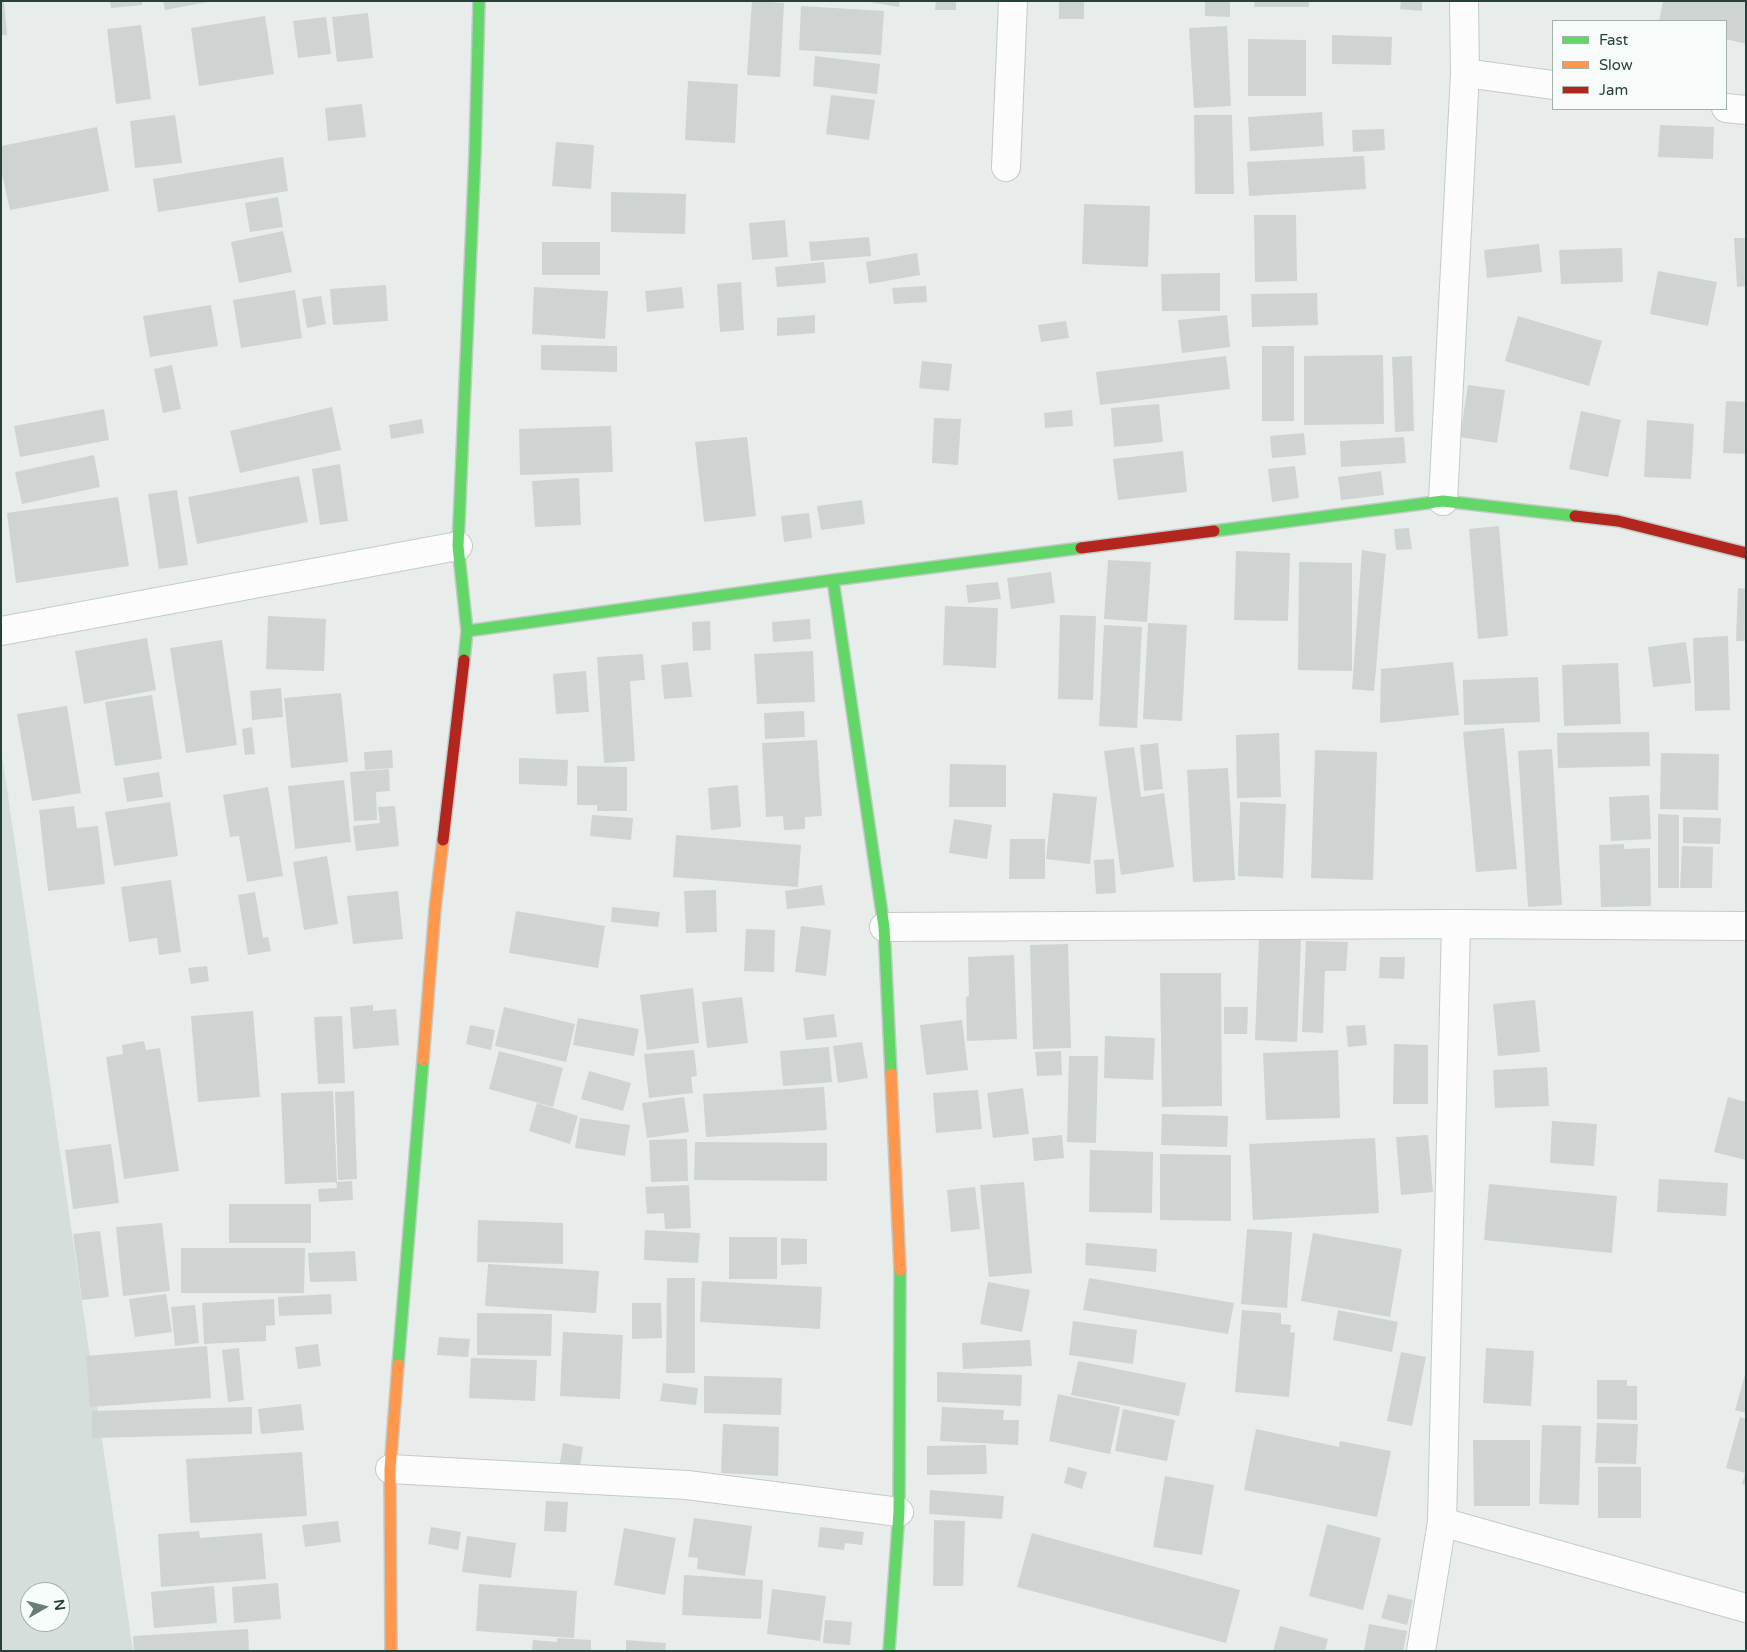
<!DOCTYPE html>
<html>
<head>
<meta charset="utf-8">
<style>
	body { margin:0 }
	#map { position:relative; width:1747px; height:1652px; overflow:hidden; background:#e8edeb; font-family:"Varela Round",sans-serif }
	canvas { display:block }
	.frame { position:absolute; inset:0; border:2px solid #24423a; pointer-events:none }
	.legend { position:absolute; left:1552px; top:20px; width:175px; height:90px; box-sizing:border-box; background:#f7fbf9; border:1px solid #a3b1ad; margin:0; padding:6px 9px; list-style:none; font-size:15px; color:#24423a }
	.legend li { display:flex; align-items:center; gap:10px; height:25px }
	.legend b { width:25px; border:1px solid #a3b1ad }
	.north { position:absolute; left:20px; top:1582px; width:50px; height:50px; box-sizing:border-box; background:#f7fbf9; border:1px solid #a3b1ad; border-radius:50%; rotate:82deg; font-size:14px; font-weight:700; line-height:20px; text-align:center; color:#24423a }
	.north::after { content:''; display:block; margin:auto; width:18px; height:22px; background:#697e78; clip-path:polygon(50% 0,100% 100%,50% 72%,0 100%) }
</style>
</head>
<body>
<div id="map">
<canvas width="1747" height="1652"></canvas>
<div class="frame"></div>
<ul class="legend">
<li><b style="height:6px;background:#63d668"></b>Fast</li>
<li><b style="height:6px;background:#ff974d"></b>Slow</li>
<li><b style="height:6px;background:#b3261e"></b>Jam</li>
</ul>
<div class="north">N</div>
</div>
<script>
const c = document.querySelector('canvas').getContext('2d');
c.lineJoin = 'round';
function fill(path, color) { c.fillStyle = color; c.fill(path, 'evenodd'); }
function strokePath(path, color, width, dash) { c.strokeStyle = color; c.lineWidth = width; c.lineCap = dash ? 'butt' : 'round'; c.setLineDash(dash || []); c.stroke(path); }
fill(new Path2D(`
	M1,748L133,1651H1ZM30,1592H60V1622H30Z`), '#d6dedb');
fill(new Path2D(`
	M110,1H142V5L111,8Z
	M163,1H208V2L165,10Z
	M752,1L784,3L780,77L747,75Z
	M863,1H900L899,7Z
	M936,1H956V10H935Z
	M1059,1H1084V19H1059Z
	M1205,1H1230V17L1205,16Z
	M1255,1H1309V7H1254Z
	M1401,1H1422V11L1400,9Z
	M1663,1H1746V44L1726,39V21H1659Z
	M1,2H4L7,35H1Z
	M801,6L884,11L881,55L799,50Z
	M368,13L373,58L337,62L332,17Z
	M265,16L274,74L199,86L191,28Z
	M326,17L331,54L298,58L293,21Z
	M141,25L151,99L116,104L107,29Z
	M1227,26L1231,106L1194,108L1189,28Z
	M1332,35L1392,37L1391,65L1332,64Z
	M1248,39L1306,40V96H1248Z
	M815,56L880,64L877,94L813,86Z
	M688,81L738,84L735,143L685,140Z
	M831,95L875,100L869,140L826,134Z
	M362,104L366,137L328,141L325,108Z
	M1322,112L1324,146L1250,151L1248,117Z
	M175,115L182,163L135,168L130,121Z
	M1194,115H1232L1234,194H1195Z
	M1660,125L1714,127L1713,159L1658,157Z
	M97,127L109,191L10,210L1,169V146Z
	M1384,129L1385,150L1353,152L1352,130Z
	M556,142L594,145L591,189L552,186Z
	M1364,156L1366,189L1249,196L1247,162Z
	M283,157L288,191L158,212L153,179Z
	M611,192L686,194L685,234L611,232Z
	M278,197L283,227L250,232L245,203Z
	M1084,204L1150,206L1148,267L1082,264Z
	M1254,215H1296L1297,281L1255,282Z
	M785,220L788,257L752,260L749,223Z
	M283,231L292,272L239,283L231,242Z
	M869,237L871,256L811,261L809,242Z
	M1734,238H1746V286L1737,287Z
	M542,242H600V275H542Z
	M1539,244L1542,272L1487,278L1484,250Z
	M1622,248L1623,282L1561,284L1559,250Z
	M917,253L920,275L869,284L866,262Z
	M824,262L826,283L777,287L775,267Z
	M1658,271L1717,282L1708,326L1650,314Z
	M1220,273V311H1162L1161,274Z
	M741,282L744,330L720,332L717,284Z
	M386,285L388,321L333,325L330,289Z
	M926,286L927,302L894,304L892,288Z
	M534,287L608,291L605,339L532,334Z
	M682,287L684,308L647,312L645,291Z
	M295,290L302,338L241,348L233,300Z
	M1317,293L1318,325L1252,327L1251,294Z
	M321,296L326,324L307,328L302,299Z
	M211,305L218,346L150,357L143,316Z
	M815,315V333L777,336V318Z
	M1227,315L1230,347L1182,353L1178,320Z
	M1518,316L1602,341L1589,386L1505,361Z
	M1066,321L1069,338L1041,342L1038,325Z
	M541,345L617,346V372L541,370Z
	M1262,346H1294V421H1262Z
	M1383,355L1384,424L1304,425V356Z
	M1226,356L1230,389L1100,405L1096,372Z
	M1412,356L1414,431L1395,432L1392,357Z
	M922,361L952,364L949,391L919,388Z
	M172,365L181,409L163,413L154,369Z
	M1468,385L1505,390L1497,443L1460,437Z
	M1726,401L1746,402V454L1723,453Z
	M1159,404L1163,442L1114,447L1111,408Z
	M332,407L341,450L240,473L230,431Z
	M104,409L109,440L20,457L14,426Z
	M1072,410L1073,426L1045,428L1044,413Z
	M1581,411L1621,420L1608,477L1569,469Z
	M934,418L961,419L958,465L932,463Z
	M422,419L424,433L391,439L389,425Z
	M1647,420L1694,424L1691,479L1644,477Z
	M611,426L613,472L520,475L519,429Z
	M1304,433L1306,455L1272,458L1270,436Z
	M747,437L756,516L704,522L695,442Z
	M1404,437L1406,463L1341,467L1340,441Z
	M1183,451L1187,492L1118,500L1113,459Z
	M94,455L100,487L22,504L15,472Z
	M340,464L348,521L320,525L312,469Z
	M1295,466L1299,498L1272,502L1268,469Z
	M1381,471L1384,495L1341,500L1338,477Z
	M299,476L308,522L197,544L188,497Z
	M579,478L581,525L535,527L532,481Z
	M177,490L188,565L159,569L148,494Z
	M118,497L129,566L16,583L7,513Z
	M862,500L865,524L821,530L817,506Z
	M809,513L812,538L784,542L781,516Z
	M1499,526L1508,636L1478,639L1469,529Z
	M1409,528L1412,549L1396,550L1394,529Z
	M1362,550L1386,554L1374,691L1352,689Z
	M1236,551L1290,553L1288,621L1234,620Z
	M1108,560L1151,562L1147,622L1104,619Z
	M1299,562L1352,563V671L1298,670Z
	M1051,572L1055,603L1011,609L1007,578Z
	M998,582L1001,599L968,603L966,585Z
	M1738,588L1746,589V641H1736Z
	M945,606L998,608L996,668L943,665Z
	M1060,615L1096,616L1093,700L1058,699Z
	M268,616L326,619L324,671L266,669Z
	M810,619L811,639L773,642L772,622Z
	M710,621L711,650L693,651L692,622Z
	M1148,623L1187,625L1182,721L1143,719Z
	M1104,625L1142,627L1137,728L1099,726Z
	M1728,636L1730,710L1695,711L1693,638Z
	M147,638L156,690L84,704L75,651Z
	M222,640L237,745L186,753L170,648Z
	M1686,642L1691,683L1653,687L1648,647Z
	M813,651L815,702L757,704L754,654Z
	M643,654L645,680L630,681L635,761L604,763L597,657Z
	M688,662L692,697L664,699L661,665Z
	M1453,662L1459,715L1380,723L1381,669Z
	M1618,663L1621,724L1564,726L1562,665Z
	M586,671L589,712L556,714L553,674Z
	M1538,677L1540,722L1464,725L1463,680Z
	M281,688L283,717L252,720L250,691Z
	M341,693L348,762L291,768L284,698Z
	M152,695L162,759L115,766L105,702Z
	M67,706L81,793L32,801L17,714Z
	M804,711L805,737L765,739L764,713Z
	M252,727L255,754L245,755L242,729Z
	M1504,728L1517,869L1476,872L1463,732Z
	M1649,732L1650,766L1558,768L1557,733Z
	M1279,733L1281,797L1237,798L1236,735Z
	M817,740L822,816L805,817V829L784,830L783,816L766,817L762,743Z
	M1158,743L1163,789L1144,791L1140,745Z
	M1134,747L1141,797L1164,793L1174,867L1121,875L1104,751Z
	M1552,749L1562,905L1528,907L1518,751Z
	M392,750L393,768L365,770L364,752Z
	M1315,750L1377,752L1373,880L1311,878Z
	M1661,753L1719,754L1718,810L1660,809Z
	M519,758L568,760L567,786L519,784Z
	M950,764L1006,765V807H949Z
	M577,766L627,767V811H597V805H577Z
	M1228,768L1235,880L1193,882L1187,770Z
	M389,769L390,791L376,792L377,820L354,821L350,772Z
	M159,772L163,797L127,802L123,778Z
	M344,780L351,842L295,849L288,786Z
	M738,785L741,827L711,830L708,788Z
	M268,787L283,876L247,882L239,836L230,837L223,795Z
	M1053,793L1097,797L1090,864L1046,859Z
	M1649,795L1651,839L1611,841L1609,797Z
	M170,802L178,856L114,866L105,812Z
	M1240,802L1286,804L1283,878L1238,876Z
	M74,806L77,828L98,826L105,884L48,891L39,810Z
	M395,806L399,846L356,851L353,826L380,823L378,807Z
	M1658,814L1679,815V888H1658Z
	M592,815L633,818L631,840L590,836Z
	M1683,817L1721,818L1720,844L1683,843Z
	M954,819L992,825L987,859L949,853Z
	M676,835L801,845L798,887L673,877Z
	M1010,839H1045V879H1009Z
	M1624,844V849L1650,848L1651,906L1601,907L1599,845Z
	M1682,846L1713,847L1712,888H1680Z
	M327,856L338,924L304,930L293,862Z
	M1114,859L1116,893L1096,894L1094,860Z
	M171,880L181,952L159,955L157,938L129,942L121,887Z
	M822,885L825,905L787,909L785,891Z
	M716,890L717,932L686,933L684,891Z
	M398,891L403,939L353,944L347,896Z
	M255,892L263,938L268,937L271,951L248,955L238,895Z
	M612,907L660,912L658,927L611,922Z
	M516,911L605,926L598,968L509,953Z
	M801,926L831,930L826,976L795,972Z
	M746,929L775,930L774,972L744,971Z
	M1259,937L1301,939L1297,1042L1255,1040Z
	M1306,941L1348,942L1346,971H1325L1323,1033L1302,1032Z
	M1068,944L1071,1048L1033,1049L1030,945Z
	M1014,955L1017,1039L967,1041L966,997L969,996L968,957Z
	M1380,957H1405L1404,979L1379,978Z
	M207,966L209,981L191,984L188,968Z
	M1160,973H1221L1222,1106L1162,1107Z
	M693,988L699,1043L647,1050L640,995Z
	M742,997L748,1043L707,1048L702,1002Z
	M1535,1000L1540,1052L1498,1056L1493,1004Z
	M373,1005V1011L396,1009L399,1045L353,1049L350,1007Z
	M504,1007L575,1024L566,1062L495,1046Z
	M1224,1007H1248L1247,1034H1224Z
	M253,1011L260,1097L198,1102L191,1016Z
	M834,1014L837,1037L806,1040L803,1018Z
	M342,1016L345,1083L318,1084L314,1017Z
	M578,1018L639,1029L634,1056L573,1045Z
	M962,1020L968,1070L926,1075L920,1025Z
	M470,1025L495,1030L491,1050L466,1044Z
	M1365,1025L1367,1045L1348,1047L1346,1026Z
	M1105,1036L1155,1038L1153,1080L1104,1078Z
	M144,1041L146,1050L160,1048L179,1171L124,1179L106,1057L123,1054L122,1045Z
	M862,1042L868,1078L838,1083L833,1046Z
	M1394,1044L1428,1045V1104H1393Z
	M829,1047L832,1082L783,1086L780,1051Z
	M694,1050L697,1076L691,1077L693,1093L649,1098L644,1054Z
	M1338,1050L1340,1118L1266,1120L1263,1053Z
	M499,1051L563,1068L553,1107L489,1089Z
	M1061,1051L1062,1075L1037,1076L1035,1052Z
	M1069,1056H1098L1096,1143L1067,1142Z
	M1547,1067L1549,1106L1495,1108L1493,1070Z
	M589,1071L631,1083L623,1111L581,1099Z
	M824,1087L827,1130L706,1137L703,1094Z
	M1023,1088L1029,1134L993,1138L987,1093Z
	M978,1090L982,1129L936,1133L933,1093Z
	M333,1091L337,1182L285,1184L281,1093Z
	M354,1091L357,1179L338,1180L335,1092Z
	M684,1097L689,1132L647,1138L642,1103Z
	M1728,1097L1746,1102V1160L1714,1152Z
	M537,1103L578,1116L570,1144L529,1131Z
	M1162,1114L1228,1116L1227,1147L1161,1145Z
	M580,1118L630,1125L625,1156L575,1148Z
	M1552,1121L1597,1124L1594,1166L1550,1163Z
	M1062,1135L1064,1158L1034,1161L1032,1138Z
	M1428,1135L1433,1192L1401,1195L1396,1137Z
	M1375,1138L1379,1213L1253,1220L1249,1144Z
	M687,1139L688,1181L651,1182L649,1140Z
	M695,1142L827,1143V1181L694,1180Z
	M111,1144L119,1203L73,1209L65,1150Z
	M1090,1150L1153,1152L1152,1213L1089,1212Z
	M1160,1154L1231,1155V1221L1160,1220Z
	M1659,1179L1728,1183L1726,1216L1657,1212Z
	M352,1181L353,1200L319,1202L318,1189L337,1188L336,1182Z
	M1024,1182L1032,1273L989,1277L980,1185Z
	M1489,1184L1617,1196L1612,1253L1484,1240Z
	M689,1185L691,1228L665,1229L664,1213L647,1214L645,1187Z
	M975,1187L980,1229L951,1232L947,1190Z
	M229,1204H311V1243H229Z
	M478,1220L563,1223V1264L477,1262Z
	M162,1223L170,1291L123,1296L116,1227Z
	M1247,1229L1292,1232L1287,1308L1241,1304Z
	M645,1230L700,1233L698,1263L644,1260Z
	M100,1231L109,1297L82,1300L73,1234Z
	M1313,1233L1402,1249L1390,1317L1301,1301Z
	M729,1237H777V1279H729Z
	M781,1238L807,1239V1264L781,1265Z
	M1086,1243L1157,1249L1156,1272L1085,1265Z
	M181,1248H305L304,1293H181Z
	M355,1251L357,1281L310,1282L308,1253Z
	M488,1264L599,1271L596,1313L485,1306Z
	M667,1278H695V1373H666Z
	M1089,1278L1234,1303L1228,1334L1083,1310Z
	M702,1281L822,1287L820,1329L700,1322Z
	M988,1282L1030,1290L1022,1332L980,1324Z
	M166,1294L172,1332L135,1337L129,1299Z
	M331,1294L332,1314L279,1316L278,1297Z
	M274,1299L275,1325L266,1326V1341L204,1344L202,1303Z
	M632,1303H661L662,1338L632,1339Z
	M195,1305L199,1343L175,1346L171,1307Z
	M1242,1310L1281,1313V1324L1291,1325L1290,1332L1295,1333L1289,1397L1235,1392Z
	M1338,1310L1398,1322L1392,1352L1333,1340Z
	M477,1313L552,1314L551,1356L477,1355Z
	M1073,1321L1137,1330L1133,1364L1069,1355Z
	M563,1332L623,1335L620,1399L560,1396Z
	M439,1337L470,1339L468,1357L437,1355Z
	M1030,1340L1032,1366L963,1369L962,1343Z
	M318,1344L321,1366L298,1369L295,1347Z
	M207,1346L211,1398L90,1407L86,1356Z
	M239,1348L244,1400L228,1402L222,1350Z
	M1486,1348L1534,1351L1531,1406L1483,1403Z
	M1401,1352L1426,1357L1412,1426L1387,1421Z
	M471,1358L537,1360L535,1401L469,1398Z
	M1078,1361L1186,1383L1179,1416L1071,1395Z
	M937,1372L1022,1375L1021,1406L937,1402Z
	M1745,1375H1746V1413L1735,1410Z
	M704,1376L782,1378L781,1415L704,1413Z
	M1597,1380H1627V1386H1637V1420L1597,1419Z
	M663,1383L698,1388L696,1405L660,1401Z
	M1058,1394L1120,1407L1110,1454L1049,1441Z
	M301,1404L304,1430L261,1434L258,1409Z
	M252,1407V1434L92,1438V1411Z
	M942,1407L1004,1410L1003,1420H1019L1018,1445L940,1441Z
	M1123,1409L1175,1420L1167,1461L1115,1451Z
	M1740,1417L1746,1419V1485L1742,1484L1745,1473L1726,1468Z
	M1597,1423L1638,1424L1636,1464L1595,1463Z
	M723,1424L779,1427L778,1476L721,1473Z
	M1542,1425L1581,1426L1579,1505L1539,1504Z
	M1256,1429L1339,1447L1340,1441L1391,1451L1377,1517L1244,1490Z
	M1473,1440H1530V1506H1474Z
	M563,1443L583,1447L579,1472L559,1469Z
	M986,1445L987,1474L927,1475V1446Z
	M302,1452L307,1516L190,1523L186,1459Z
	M1068,1467L1087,1472L1082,1489L1064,1483Z
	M1598,1467H1641V1518H1598Z
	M1165,1476L1214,1485L1202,1555L1153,1547Z
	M930,1490L1004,1496L1002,1519L929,1514Z
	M546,1501L568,1502L566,1532L544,1531Z
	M694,1518L752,1526L745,1576L697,1569L698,1558L688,1557Z
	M934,1520L965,1521L963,1586H933Z
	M338,1521L341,1542L305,1547L302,1525Z
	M1327,1524L1381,1538L1363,1610L1309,1596Z
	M431,1527L461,1532L458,1550L428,1544Z
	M820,1527L864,1532L862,1545L845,1543L844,1550L818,1547Z
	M624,1528L676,1538L665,1595L614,1585Z
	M199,1531L200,1538L262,1533L266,1579L161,1587L158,1534Z
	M1032,1533L1240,1590L1226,1643L1017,1587Z
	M467,1536L516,1543L511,1578L462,1572Z
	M684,1575L763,1580L761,1619L682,1615Z
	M278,1583L281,1619L234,1623L232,1587Z
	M479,1584L577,1591L574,1638L476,1631Z
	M214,1586L217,1623L154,1628L151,1592Z
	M772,1589L826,1596L820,1641L767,1634Z
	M1388,1594L1413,1600L1407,1625L1381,1618Z
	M825,1620L852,1622L850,1645L823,1643Z
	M1369,1624L1407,1631L1403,1651H1364Z
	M1280,1626L1328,1639L1325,1651H1273Z
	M248,1629L249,1651H134L133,1636Z
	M557,1638L591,1640V1651H532L533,1640L557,1642Z
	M626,1640L666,1643L665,1651H626Z`), '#cfd4d2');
const street = new Path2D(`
	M1465,73L1553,85
	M1726,108L1746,110
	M1006,167L1013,1
	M1443,501L1465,73L1464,1
	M1,631L458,546
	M884,927L1456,924L1746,926
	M390,1469L687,1485L899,1512
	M1442,1522L1746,1608
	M1421,1651L1442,1522L1456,924`);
const fast = new Path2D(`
	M1214,531L1443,501L1575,516
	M833,580L884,927L891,1074
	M467,631L833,580L1081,548
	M464,660L467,631L458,546L475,154L479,1
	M398,1365L423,1060
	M889,1651L899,1512L900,1270`);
const slow = new Path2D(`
	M423,1060L435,909L443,840
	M891,1074L900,1270
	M391,1651L390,1469L398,1365`);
const jam = new Path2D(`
	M1575,516L1618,521L1746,553
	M1081,548L1214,531
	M443,840L464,660`);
strokePath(street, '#c5cac8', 30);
strokePath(fast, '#c3cbc8', 14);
strokePath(slow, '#c3cbc8', 14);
strokePath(jam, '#c3cbc8', 14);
strokePath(street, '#fcfcfc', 28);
strokePath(fast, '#63d668', 11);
strokePath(slow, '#ff974d', 11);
strokePath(jam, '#b3261e', 11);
</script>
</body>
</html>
